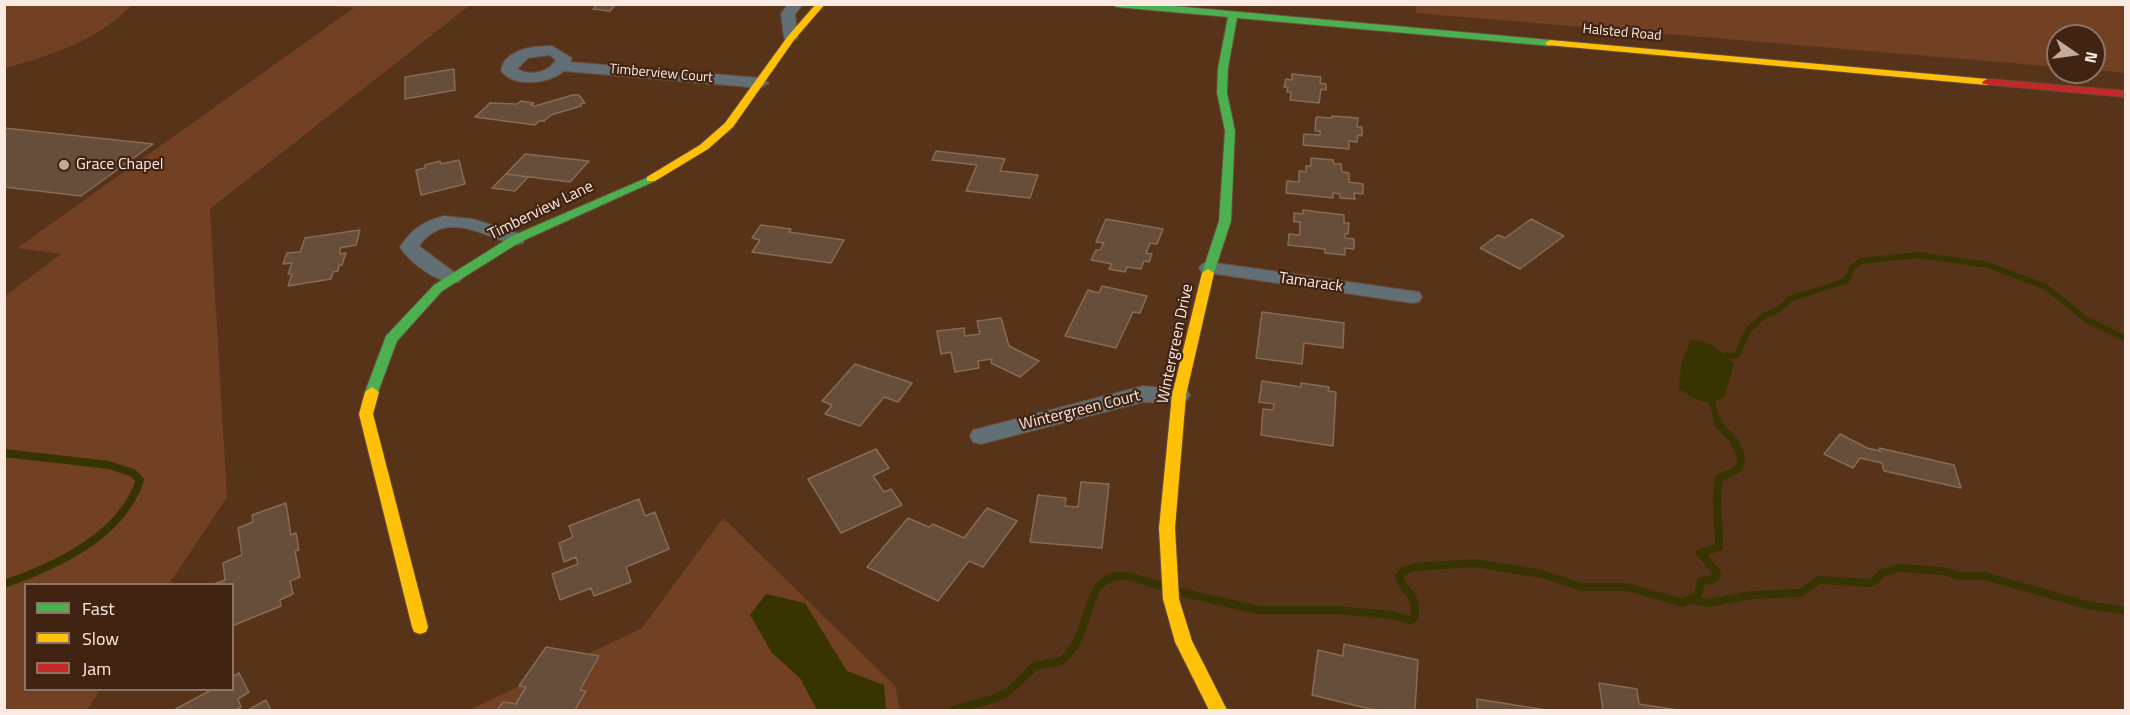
<!DOCTYPE html>
<html>
<head>
<meta charset="utf-8">
<style>
	body { margin:0 }
	#map { position:relative; width:2130px; height:715px; overflow:hidden; background:#57331a; font-family:"Titillium Web",sans-serif }
	canvas { display:block }
	.frame { position:absolute; inset:0; border:6px solid #fbeae2; pointer-events:none }
	.legend { position:absolute; left:24px; top:583px; width:210px; height:108px; box-sizing:border-box; background:#412312; border:2px solid #8b7365; margin:0; padding:8px 10px; list-style:none; font-size:18px; color:#fbeae2 }
	.legend li { display:flex; align-items:center; gap:12px; height:30px }
	.legend b { width:30px; border:2px solid #8b7365 }
	.north { position:absolute; left:2046px; top:24px; width:60px; height:60px; box-sizing:border-box; background:#412312; border:2px solid #8b7365; border-radius:50%; rotate:103deg; font-size:16px; font-weight:700; line-height:24px; text-align:center; color:#fbeae2 }
	.north::after { content:''; display:block; margin:auto; width:21px; height:27px; background:#c2aa9c; clip-path:polygon(50% 0,100% 100%,50% 72%,0 100%) }
</style>
</head>
<body>
<div id="map">
<canvas width="2130" height="715"></canvas>
<div class="frame"></div>
<ul class="legend">
<li><b style="height:8px;background:#4caf50"></b>Fast</li>
<li><b style="height:8px;background:#ffc107"></b>Slow</li>
<li><b style="height:8px;background:#c62828"></b>Jam</li>
</ul>
<div class="north">N</div>
</div>
<script>
const c = document.querySelector('canvas').getContext('2d');
c.lineJoin = 'round';
function fill(path, color) { c.fillStyle = color; c.fill(path, 'evenodd'); }
function strokePath(path, color, width, dash) { c.strokeStyle = color; c.lineWidth = width; c.lineCap = dash ? 'butt' : 'round'; c.setLineDash(dash || []); c.stroke(path); }
function label(font, color, halo, rows, align = 'center') {
  c.font = font + ' "Titillium Web",sans-serif'; c.lineWidth = 4.5; c.setLineDash([]); c.textBaseline = 'middle'; c.strokeStyle = halo; c.fillStyle = color; for (const [text, x, y, turn = 0] of rows) {
    c.save(); c.translate(x, y); c.rotate((+turn || 0) * Math.PI / 180); c.textAlign = isNaN(turn) ? turn : align; if (halo) c.strokeText(text, 0, 0); c.fillText(text, 0, 0); c.restore();
  }
}
fill(new Path2D(`
	M5,4H132V5C98,40 51,56 5,68Z
	M321,5H470L210,209L227,497L169,584H26V690H100L87,710H5V296L61,254L17,248L354,8Z
	M1415,5H2125V73L2094,70V36H2058V67L1416,13Z
	M723,518L895,686L900,710H469L642,628Z`), '#724023');
fill(new Path2D(`
	M1691,340C1710,340 1721,351 1734,364L1724,398C1703,407 1697,400 1679,389L1681,364Z
	M766,594L805,603L847,671L884,685L886,710H817L800,678L772,653L750,615Z`), '#383402');
strokePath(new Path2D(`
	M1720,362L1726,356L1737,355L1748,330L1764,316L1777,310L1792,298L1846,281L1852,268L1861,261L1918,255L1988,265L2046,287L2087,320L2126,339
	M1710,395L1717,421`), '#383402', 6);
strokePath(new Path2D(`
	M4,453L109,465L133,473L140,480C122,536 56,566 4,584
	M1180,592L1258,610H1337L1391,615L1411,620L1415,617C1416,591 1407,597 1399,577L1403,571L1416,567L1474,563L1542,574L1582,587H1628L1683,603L1698,595L1701,581L1712,580L1717,576L1716,571L1700,553L1719,547C1720,524 1713,499 1720,477C1734,472 1746,469 1739,451C1737,447 1735,442 1732,438C1726,431 1720,429 1717,420
	M1690,600L1709,603L1751,595L1800,593L1819,580L1872,583L1882,573L1899,568L1943,571L1959,576H1985L2087,605L2126,611
	M953,710L996,698L1009,691L1035,666L1062,661C1071,652 1078,641 1082,629C1091,607 1092,574 1124,576C1137,577 1149,583 1161,586`), '#383402', 8);
const building = new Path2D(`
	M598,4H616L610,11L593,9Z
	M454,69L455,90L405,99V77Z
	M1292,74L1321,77L1320,83L1326,84V90L1321,89L1319,103L1290,100L1291,92H1287L1288,87H1284L1286,79L1292,80Z
	M573,95H579L585,103L580,104L581,106L551,115L544,121H539L535,125L475,117L490,103L517,104L521,101L534,103L531,105L535,106Z
	M1332,116L1358,118L1357,127H1362V136L1358,135L1357,142L1349,141V149L1303,145L1304,134L1320,135V131H1315L1316,117L1332,118Z
	M4,128L153,144L81,196L4,187Z
	M936,151L1005,159L1000,171L1038,175L1030,198L966,191L977,165L932,160Z
	M525,154L589,161L570,182L506,174Z
	M1311,158L1333,160L1334,164H1341L1342,172L1349,173V182L1363,184V194L1354,193L1355,199L1340,198V194L1333,193V198L1286,193L1287,181L1299,182V171L1306,172V166H1311Z
	M459,160L465,184L421,195L416,170L425,168V165L440,161L441,164Z
	M506,174L528,177L515,191L492,188Z
	M1303,210L1344,215V223H1349L1348,234H1345V238L1354,239V249L1345,248V255L1325,253V249L1288,245L1289,234L1300,235V222H1294V213L1303,214Z
	M1106,219L1163,229L1157,244L1150,243L1146,253L1152,254L1149,262L1144,261L1141,269L1127,267L1125,272L1109,269L1112,264L1091,260L1096,250H1100L1104,243L1096,242Z
	M1531,219L1564,236L1520,269L1480,248L1498,235L1505,238Z
	M761,225L791,229L789,232L844,240L831,263L752,252L760,240L752,238Z
	M360,230L356,245L340,248V254L346,253L342,265H339L338,271L333,272L331,279L288,286L292,274H288L292,263L283,264L287,253L300,252L305,238Z
	M1102,286L1147,296L1140,313L1133,312L1116,348L1065,336L1088,290L1099,293Z
	M1262,312L1344,323L1343,348L1304,343L1302,364L1256,358Z
	M1001,318L1009,346L1039,361L1020,377L991,363L992,359L978,361L979,368L955,372L951,352L941,354L937,331L964,328L965,336L980,334L977,321Z
	M855,364L912,383L898,402L884,397L860,426L825,414L832,405L822,401Z
	M1262,381L1301,387V383L1329,387L1328,391L1336,392L1333,446L1261,435L1263,409L1273,410L1274,404L1259,402Z
	M1840,434L1867,448L1880,451L1879,448L1954,465L1961,488L1884,471L1882,463L1860,458L1853,468L1824,454Z
	M876,449L889,468L873,476L884,492L891,489L902,505L841,533L808,479Z
	M1081,482L1109,484L1102,548L1030,542L1038,495L1066,498L1065,506L1078,507Z
	M639,499L645,516L655,512L669,549L626,567L631,582L594,596L591,588L560,600L552,574L578,564L576,557L564,562L559,543L573,537L569,526Z
	M286,503L291,535L296,533L299,550L295,551L300,577L290,581L293,594L280,600L281,606L232,626V584H214L225,580L223,563L242,555L238,528L253,522L252,515Z
	M987,508L1017,521L983,567L969,561L938,601L867,567L908,518L929,527L933,524L964,538Z
	M1344,644L1418,660L1415,710H1374L1312,695L1318,650L1343,656Z
	M546,647L599,656L580,690L586,691L575,710H497L503,702L516,704L526,687L519,686Z
	M239,673L249,692L238,699L241,707L236,710H174L211,690H232V677Z
	M1599,683L1637,689L1639,704L1678,710H1603Z
	M1477,699L1546,710H1477Z
	M266,700L271,710H248Z`);
fill(building, '#674e3a');
strokePath(building, '#876c55', 1.5);
const street = new Path2D(`
	M788,4H803L795,14L798,38L791,42L784,38L781,14Z
	M552,46L572,58L570,62L761,78L769,83L761,88L564,71C549,84 515,88 501,71C504,49 534,46 552,46ZM549,55L556,60C548,73 530,76 517,69L528,58Z
	M444,216L473,219L523,235L525,239L523,243L516,245C482,236 446,209 419,246L462,278L459,282C441,287 409,262 400,247C412,229 422,222 444,216Z
	M1209,262L1419,292L1422,297L1419,302L1412,303L1202,272L1199,268L1202,264Z
	M1143,386L1187,390L1190,395L1187,400L1179,403L1143,402L981,444L973,442L970,436L973,430L981,428Z`);
const fast = new Path2D(`
	M1112,4H1152L1550,40L1555,43L1550,46L1237,18L1228,68L1227,93L1235,131L1231,221L1214,273L1208,277L1202,273L1219,221L1225,131L1217,93L1218,68L1228,17L1116,7Z
	M651,176L657,179L655,181L520,242L442,291L397,341L377,395H367L365,392L386,336L434,285L512,236Z`);
const slow = new Path2D(`
	M816,4H825L794,40L733,127L708,149L655,181H647V177L700,145L725,123L788,36Z
	M1550,40L1987,79L1992,82L1987,85L1547,45L1545,43Z
	M1208,269L1214,273L1186,395L1175,528L1179,599L1192,641L1227,710H1209L1175,642L1163,599L1159,528L1172,395L1202,273Z
	M372,387L379,392L373,414L428,627L426,632L420,634L414,632L412,627L359,414L365,392Z`);
const jam = new Path2D(`
	M1987,79L2126,91V97L1983,84L1982,82Z`);
strokePath(street, '#694d3b', 2);
strokePath(fast, '#694d3b', 2);
strokePath(slow, '#694d3b', 2);
strokePath(jam, '#694d3b', 2);
fill(street, '#626f74');
fill(fast, '#4caf50');
fill(slow, '#ffc107');
fill(jam, '#c62828');
for (const [x, y, r, color] of [
	[64,165,6,"#c2aa9c"]
]) { const dot = new Path2D(); dot.arc(x, y, r, 0, 2 * Math.PI); c.fillStyle = color; c.fill(dot); strokePath(dot, '#412312', 2); }
label('14px', '#fbeae2', '#412312', [
	["Halsted Road",1622,33,5],
	["Timberview Court",661,74,5]
]);
label('16px', '#fbeae2', '#412312', [
	["Grace Chapel",76,165]
], 'left');
label('16px', '#fbeae2', '#412312', [
	["Timberview Lane",541,211,-26],
	["Tamarack",1311,283,8],
	["Wintergreen Drive",1176,344,-78],
	["Wintergreen Court",1080,411,-14]
]);
</script>
</body>
</html>
